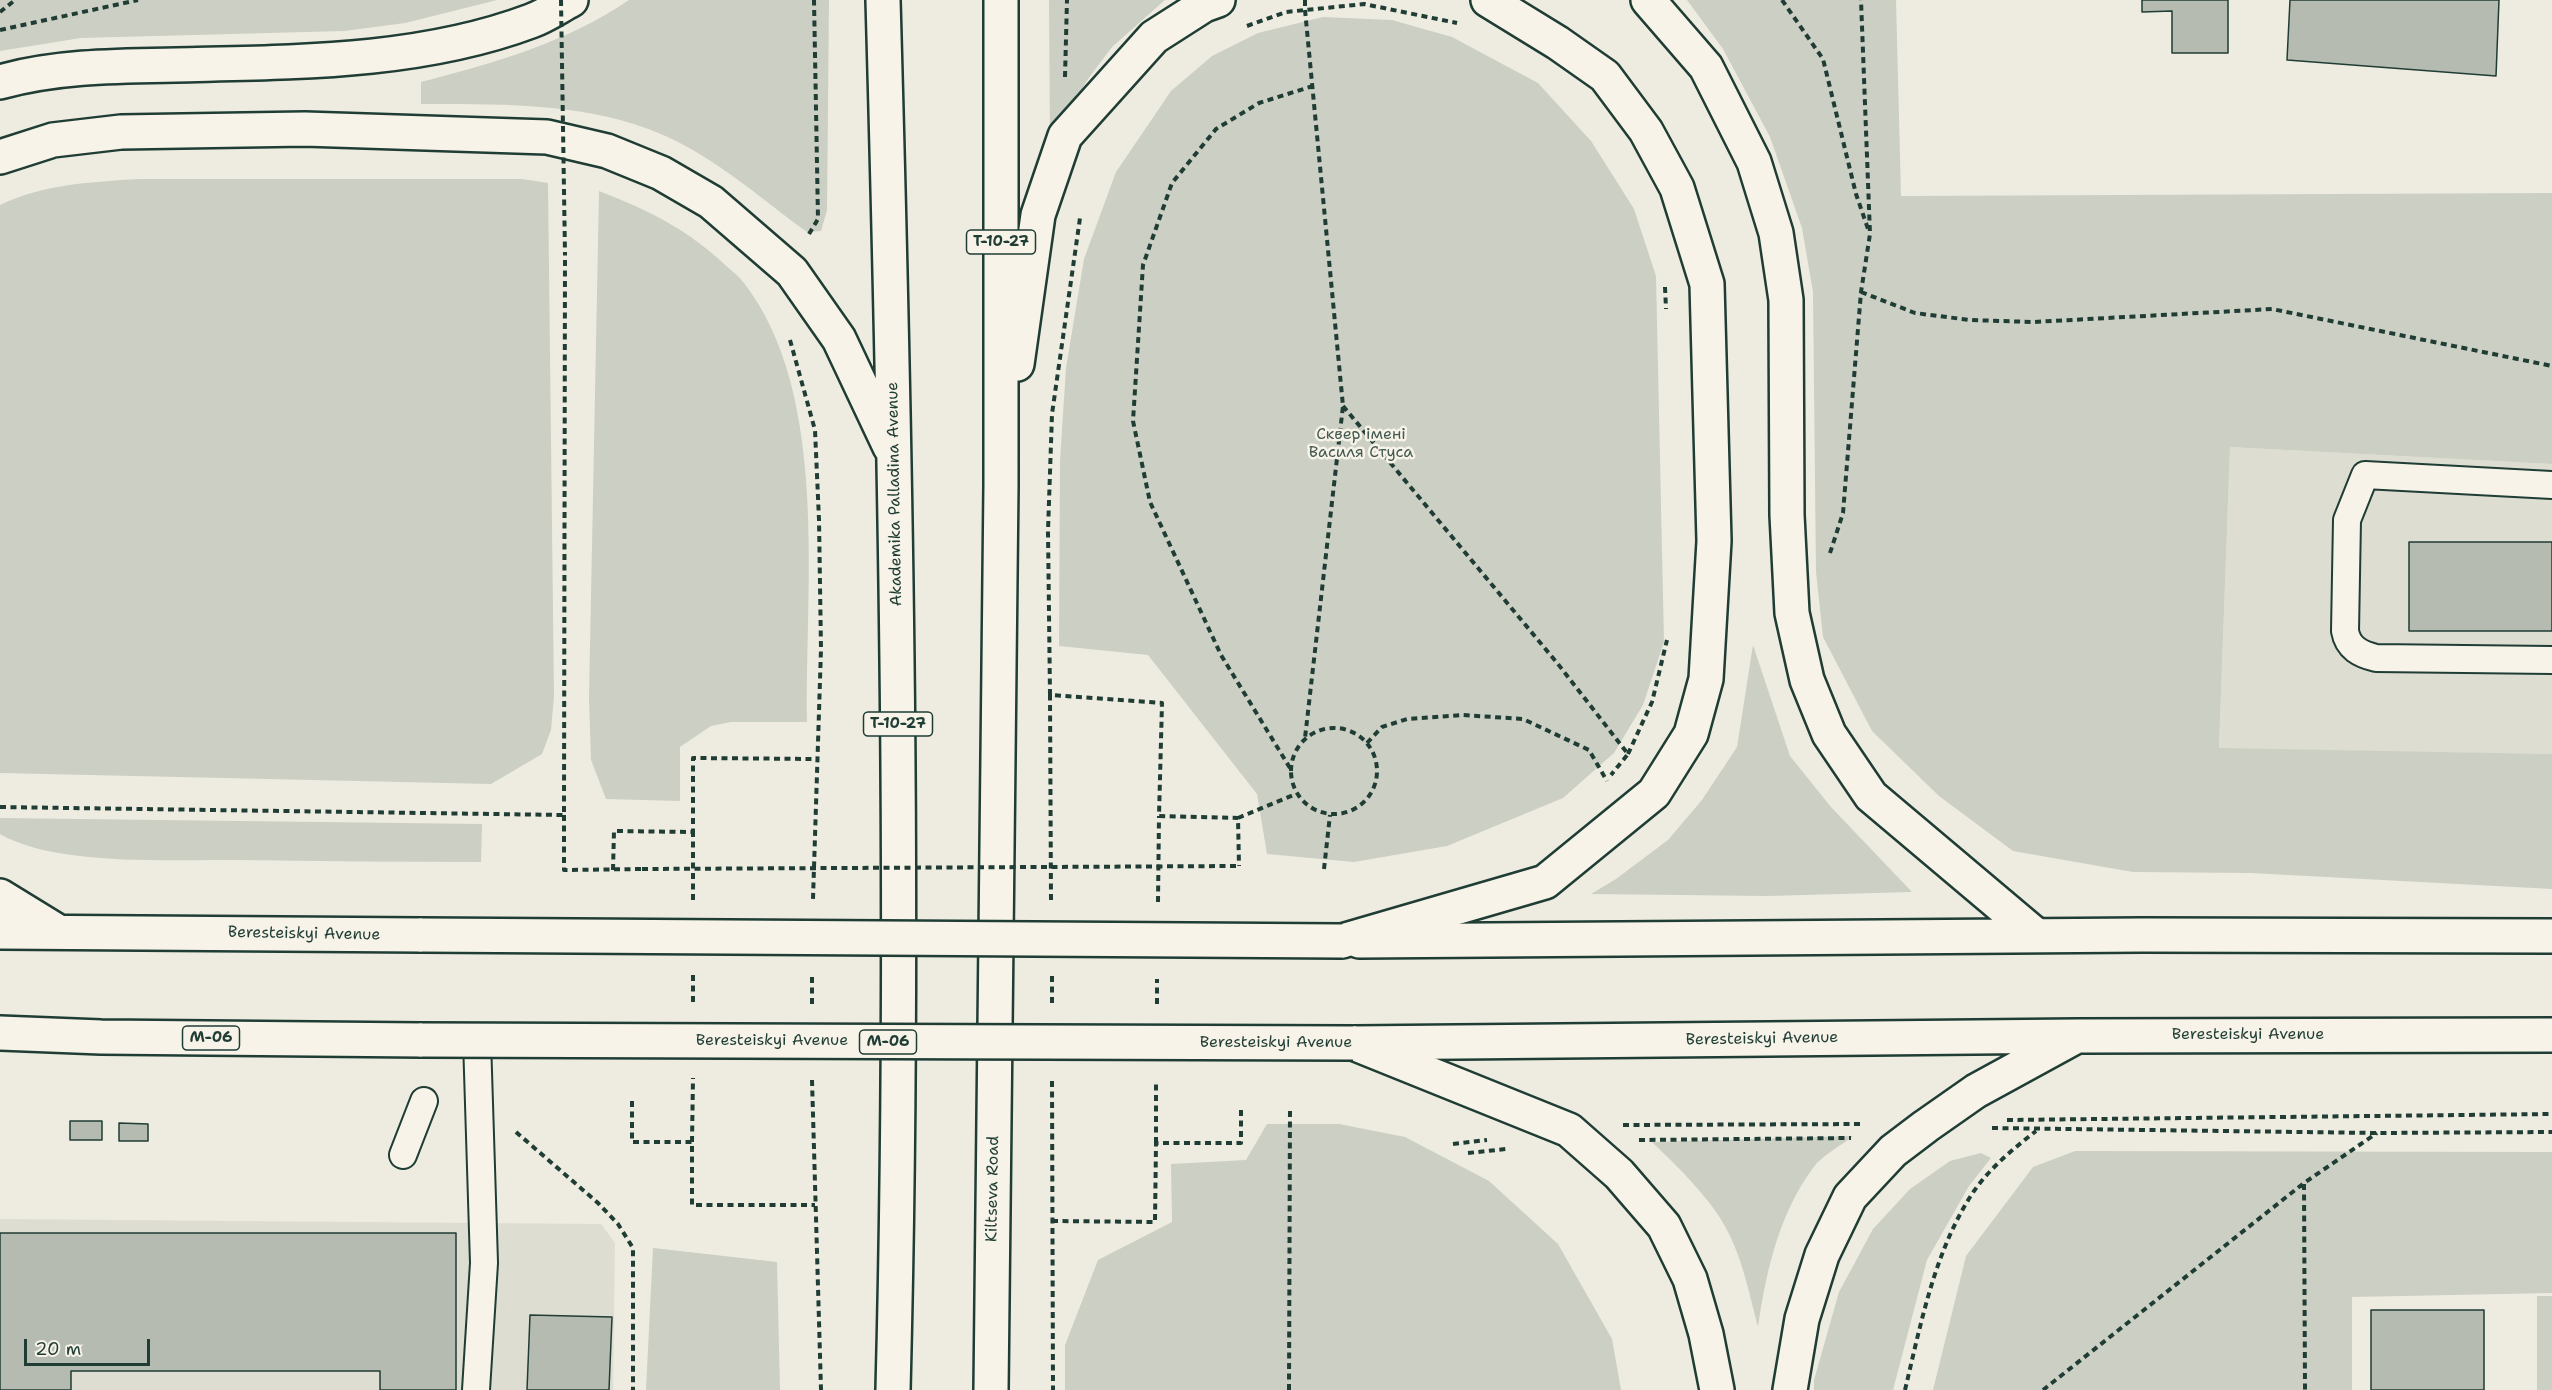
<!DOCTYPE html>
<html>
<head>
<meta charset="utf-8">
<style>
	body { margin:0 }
	#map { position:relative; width:2552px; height:1390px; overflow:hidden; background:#eeece1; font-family:"Shantell Sans",sans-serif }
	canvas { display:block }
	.scale { position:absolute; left:24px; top:1339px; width:126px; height:27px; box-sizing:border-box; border:3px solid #1f3d34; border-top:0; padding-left:8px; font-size:18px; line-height:21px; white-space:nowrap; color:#1f3d34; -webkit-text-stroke:4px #f7f3e8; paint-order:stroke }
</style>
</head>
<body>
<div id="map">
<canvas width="2552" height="1390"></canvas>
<div class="scale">20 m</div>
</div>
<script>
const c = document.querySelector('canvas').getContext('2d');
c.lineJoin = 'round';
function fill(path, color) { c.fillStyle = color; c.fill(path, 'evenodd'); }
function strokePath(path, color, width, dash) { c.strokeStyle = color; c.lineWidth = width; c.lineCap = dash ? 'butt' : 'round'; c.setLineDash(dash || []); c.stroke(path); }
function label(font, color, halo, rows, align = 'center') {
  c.font = font + ' "Shantell Sans",sans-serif'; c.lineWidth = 5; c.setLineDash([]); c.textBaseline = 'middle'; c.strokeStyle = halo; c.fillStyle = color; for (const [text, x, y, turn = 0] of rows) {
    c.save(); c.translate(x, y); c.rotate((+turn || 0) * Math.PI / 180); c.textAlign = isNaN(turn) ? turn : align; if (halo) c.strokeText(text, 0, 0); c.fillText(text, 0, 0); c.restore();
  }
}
fill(new Path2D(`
	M2230,447L2552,464V754L2219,749Z
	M0,1219L601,1224L615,1243L613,1390H0Z`), '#ddddd2');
fill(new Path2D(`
	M0,0H497L405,23L344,31L81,38L0,51Z
	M629,0H829L827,210L821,231L807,232C764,201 724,165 676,141C599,102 505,104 421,104V82C494,63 566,43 629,0Z
	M1049,0H1165L1112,47L1088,79L1050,140Z
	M1687,0H1896L1901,196L2552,193V464L2230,447L2219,748L2552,754V889L2251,873L2133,872L2013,851L1939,796L1872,731L1823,637L1816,572L1813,292L1802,228L1770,137L1723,49Z
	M1323,17L1392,20L1452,37L1538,83L1591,141L1634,209L1656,276L1664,642L1643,705L1614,753L1563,798L1447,846L1354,862L1267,854L1257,794L1148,655L1059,646L1060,461L1066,368L1084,259L1116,172L1171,91L1212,56L1258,33Z
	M139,179H522L548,183L554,697L551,730L542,754L491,784L0,773V205C44,184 91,182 139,179Z
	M599,191C647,210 682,226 721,261C728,268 738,275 744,283C830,394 805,588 807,722H731L711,726L680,747V801L606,799L591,760L589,698Z
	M1753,645L1790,756L1831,807L1912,892L1767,896L1591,894L1616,879L1668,840L1702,800L1737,747Z
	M0,818L482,824L481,862C400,862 319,861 238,860C172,859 57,867 0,834Z
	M1267,1124H1339L1405,1137L1489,1181L1558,1244L1612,1339L1621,1390H1065V1345L1098,1260L1172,1222L1171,1164L1246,1160Z
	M1853,1136C1841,1146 1822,1155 1813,1168C1779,1214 1766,1271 1758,1327C1750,1297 1744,1266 1731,1238C1715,1202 1680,1169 1652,1142Z
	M2075,1151L2552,1152V1293L2352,1297V1390H1933L1966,1256L2033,1167Z
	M1981,1153L1991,1158L1969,1186L1927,1260L1893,1390H1814V1380L1839,1292L1873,1229L1910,1189L1950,1161Z
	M653,1248L777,1262L780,1390H646Z
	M2537,1296H2552V1390H2537Z`), '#cccfc4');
const building = new Path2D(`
	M2142,0H2228V53H2172V11L2142,12Z
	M2290,0H2499L2496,76L2287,60Z
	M2409,542H2552V631H2409Z
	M70,1121H102V1140H70Z
	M119,1123L148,1124V1141H119Z
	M0,1233H456V1390H380V1371H71V1390H0Z
	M2371,1310H2484V1390H2371Z
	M530,1315L612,1317L609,1390H527Z`);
fill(building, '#b5bbb0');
strokePath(building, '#1f3d34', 1.5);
const service = new Path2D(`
	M2552,485L2365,475L2347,520L2345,631C2348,648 2360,654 2376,658L2552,660
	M403,1155L424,1101
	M476,1390L484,1263L477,1040`);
const primary = new Path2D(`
	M1648,0L1706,67L1754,162L1776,233L1786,300L1787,515L1792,613L1807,680L1829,734L1871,796L2037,936
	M1359,941L2142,935L2552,936
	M1354,1043L2078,1036L2552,1035
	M1790,1390L1802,1319L1822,1255L1850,1197L1893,1151L1926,1126L1976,1091L2073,1038`);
const trunk = new Path2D(`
	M883,0C896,463 905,927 893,1390
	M0,82C56,66 118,66 176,65C294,62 419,63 531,21C545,16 558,7 571,0
	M0,157L53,140L121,132L305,129L547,137L607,151L661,173L711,202L792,272L839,339L890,447
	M1017,364L1038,215L1065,136L1154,37L1204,5L1218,0
	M0,896L57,931
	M0,932L422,935
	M1342,941L1545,882L1654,793L1691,734L1706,679L1714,541L1707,284L1677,188L1646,131L1605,76L1558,43L1488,0
	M0,1033L101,1037L422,1040
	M1353,1043L1569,1130L1619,1174L1664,1226L1690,1279L1706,1334L1717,1390
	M991,1390L1001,485V0`);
strokePath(service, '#1f3d34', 30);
strokePath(primary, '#1f3d34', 38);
strokePath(trunk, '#1f3d34', 38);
strokePath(new Path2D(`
	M1782,0L1823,59L1856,194L1868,229
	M1305,10L1343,406L1305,738
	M0,12L15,0
	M1247,26L1286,12L1364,4L1457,23
	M0,30L138,0
	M1065,77L1067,0
	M809,234L818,219L814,0
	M1665,287L1666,309
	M1861,292L1915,313L1970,320L2034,322L2272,309L2552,366
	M790,340L815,430L819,520L821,649L813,899
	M1343,406L1558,664L1628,754L1611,775
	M1830,553L1843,513L1861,292L1870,234L1861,0
	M1050,695L1048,531L1052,414L1080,218
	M1291 771a43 43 0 1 1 86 0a43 43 0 1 1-86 0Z
	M1367,743L1382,727L1407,719L1463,715L1523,719L1589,750L1607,781
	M1628,754L1652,702L1667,640
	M1290,768L1221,655L1150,502L1133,421L1143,265L1172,183L1216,129L1259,103L1313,86
	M0,807L564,815L565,254
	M564,815V870L642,869
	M1238,818L1296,794
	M1324,869L1330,815
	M613,870L614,831L693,832V758L816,759
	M693,900V832
	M1051,900L1050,695L1162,703L1159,816L1238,818L1239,866
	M1158,902L1159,816
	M1052,976V1005
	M693,1002V973
	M812,1004V975
	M1157,1004V979
	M812,1080L821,1390
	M1052,1081L1053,1390
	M632,1101V1142H692V1205H815
	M2007,1120L2552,1114
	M1623,1125L1864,1124
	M1992,1128L2377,1133L2552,1132
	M516,1132L598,1203L618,1224L633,1248V1390
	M1639,1140L1851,1138
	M692,1142L693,1078
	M1156,1143V1081
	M1453,1144L1487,1140
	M1468,1153L1506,1149
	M2304,1184L2305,1390
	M1052,1221L1155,1222L1156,1143H1241V1108
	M1289,1390L1290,1107
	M1905,1390C1921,1323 1935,1249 1974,1191C1991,1167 2013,1149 2036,1131
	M2043,1390L2304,1183L2377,1133`), '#1f3d34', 4, [6, 4.5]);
strokePath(service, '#f7f3e8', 26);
strokePath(primary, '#f7f3e8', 33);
strokePath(trunk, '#f7f3e8', 33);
const trunkBridge = new Path2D(`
	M422,935L1342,941
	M422,1040L1353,1043`);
strokePath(trunkBridge, '#1f3d34', 38, []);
strokePath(new Path2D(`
	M561,0L565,254
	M1305,0V10
	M642,869L1239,866`), '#1f3d34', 4, [6, 4.5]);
strokePath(trunkBridge, '#f7f3e8', 33);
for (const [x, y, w] of [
	[1001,242,69],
	[898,724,69],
	[211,1038,57],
	[888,1042,57]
]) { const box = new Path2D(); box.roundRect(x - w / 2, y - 12, w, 24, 4.5); c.fillStyle = '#f7f3e8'; c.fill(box); strokePath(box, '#1f3d34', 1.5); }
label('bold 15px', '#1f3d34', null, [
	["Т-10-27",1001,242],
	["Т-10-27",898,724],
	["М-06",211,1038],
	["М-06",888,1042]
]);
label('16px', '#425a51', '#f7f3e8', [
	["Сквер імені",1361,435],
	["Василя Стуса",1361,453]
]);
label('16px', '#1f3d34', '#f7f3e8', [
	["Akademika Palladina Avenue",895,494,-91],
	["Beresteiskyi Avenue",304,934,1],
	["Beresteiskyi Avenue",2248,1035],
	["Beresteiskyi Avenue",1762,1039,-1],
	["Beresteiskyi Avenue",772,1041],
	["Beresteiskyi Avenue",1276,1043],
	["Kiltseva Road",993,1189,-89]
]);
</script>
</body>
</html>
